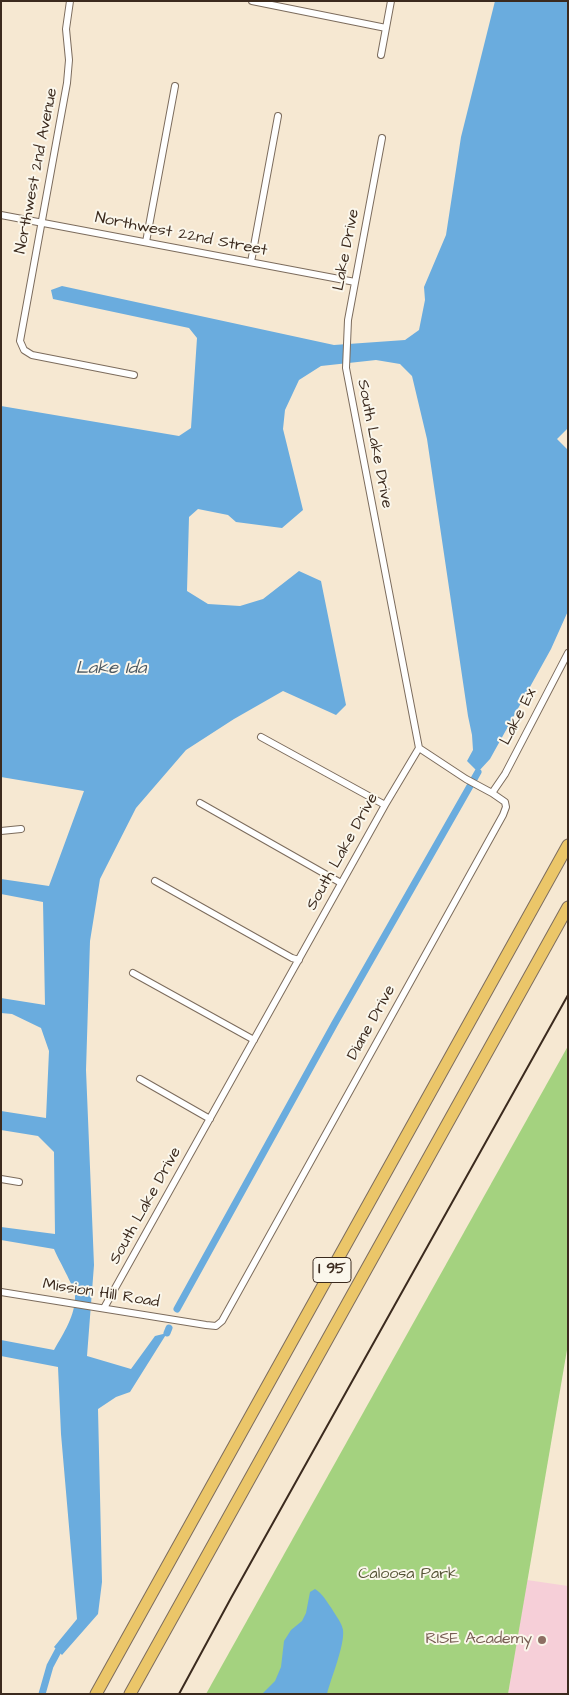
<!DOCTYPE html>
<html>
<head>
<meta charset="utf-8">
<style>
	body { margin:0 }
	#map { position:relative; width:569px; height:1695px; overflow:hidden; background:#f6e8d2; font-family:"Architects Daughter",sans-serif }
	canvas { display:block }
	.frame { position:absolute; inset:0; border:2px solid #3b2a1e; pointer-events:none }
</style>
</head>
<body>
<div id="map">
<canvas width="569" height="1695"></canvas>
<div class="frame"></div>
</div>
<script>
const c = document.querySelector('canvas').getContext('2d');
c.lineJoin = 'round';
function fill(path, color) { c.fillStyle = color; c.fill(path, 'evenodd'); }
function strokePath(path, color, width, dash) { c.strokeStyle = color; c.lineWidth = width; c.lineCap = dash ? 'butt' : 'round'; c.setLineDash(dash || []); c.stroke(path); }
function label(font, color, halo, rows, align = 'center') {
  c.font = font + ' "Architects Daughter",sans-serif'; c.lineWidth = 4; c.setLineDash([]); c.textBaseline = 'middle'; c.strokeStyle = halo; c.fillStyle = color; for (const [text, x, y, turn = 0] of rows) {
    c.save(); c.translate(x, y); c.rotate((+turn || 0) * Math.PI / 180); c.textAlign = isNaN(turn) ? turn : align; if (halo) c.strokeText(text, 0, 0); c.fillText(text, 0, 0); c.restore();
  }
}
fill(new Path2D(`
	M527,1580L568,1586V1694H508Z`), '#f6cfd8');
fill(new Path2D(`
	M568,1046V1344L508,1694H206Z`), '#a4d27f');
fill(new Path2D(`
	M495,1H568V428L557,439L568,450V611L551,649L490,759L478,772L467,761L473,750L472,735L468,716L427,439L412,376L400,364L376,360L321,366L299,380L285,410L283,429L303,510L282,528L236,522L228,515L198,509L189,517L187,591L208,604L240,606L263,599L299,571L321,581L346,705L336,715L283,691L234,719L186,750L136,808L100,879L90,941L86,1070L94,1265L87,1356L131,1369L155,1336L167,1333L130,1392L116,1397L98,1409L102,1582L98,1614L62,1655L54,1647L77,1619L61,1434L58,1367L1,1356V1340L54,1350C63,1334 76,1315 75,1295C74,1286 58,1259 54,1249L1,1240V1227L55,1234L54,1152L38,1136L1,1130V1111L46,1118L49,1051L41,1028L12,1014L1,1013V998L45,1005L43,902L1,894V879L49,886L84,791L1,777V406L179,436L191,428L197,338L189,328L53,299L51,290L62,286L334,345L405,340L419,330L425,300L424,287L446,235L461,137Z
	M315,1589C323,1594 327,1602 332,1609C336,1616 342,1623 343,1630C345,1645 331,1678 327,1694H262L275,1681L281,1667L284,1641L291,1630L302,1621L306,1613L310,1592Z`), '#6aacde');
strokePath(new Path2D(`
	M177,1309L335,1023L478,772
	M167,1333L169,1328
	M42,1694L50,1666L58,1651`), '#6aacde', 7);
const minor = new Path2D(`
	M70,1L66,29L69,60L67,83L20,341L24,350L32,355L134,375
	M252,1L386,28
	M381,55L391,1
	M1,215L355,282
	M146,242L175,86
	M251,262L278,116
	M261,737L385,805
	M492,793L505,774L568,653
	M200,803L341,883
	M1,831L21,829
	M155,881L292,958L299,960
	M133,973L254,1040
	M140,1079L210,1119
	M1,1179L19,1182
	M1,1292L206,1325L216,1326L222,1321L503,815L506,807L505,802L492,793L466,779L419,748
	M104,1308L385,805L419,748L346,368L348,320L382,138`);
const motorway = new Path2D(`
	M96,1694L568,845
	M130,1694L568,907`);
strokePath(minor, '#7c6c5d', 8);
strokePath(motorway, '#7c6c5d', 13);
strokePath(minor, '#fff', 6);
strokePath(motorway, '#ebc669', 11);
strokePath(new Path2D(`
	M179,1694L231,1598L568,995`), '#3b2a1e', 2);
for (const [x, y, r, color] of [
	[542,1640,5,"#8d6e63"]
]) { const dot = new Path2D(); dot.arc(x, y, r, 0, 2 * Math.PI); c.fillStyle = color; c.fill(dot); strokePath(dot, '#fbf7ec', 2); }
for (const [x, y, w] of [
	[332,1270,38]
]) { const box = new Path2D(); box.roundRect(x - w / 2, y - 12.5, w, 25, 4); c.fillStyle = '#fbf7ec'; c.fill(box); strokePath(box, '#3b2a1e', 1); }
label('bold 15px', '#3b2a1e', null, [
	["I 95",332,1270]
]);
label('16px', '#3b2a1e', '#fbf7ec', [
	["Northwest 2nd Avenue",37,171,-79],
	["Northwest 22nd Street",181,235,11],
	["Lake Drive",347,250,-79],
	["South Lake Drive",374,444,79],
	["Lake Ex",519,717,-63],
	["South Lake Drive",343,852,-61],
	["Diane Drive",372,1023,-61],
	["South Lake Drive",146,1206,-61],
	["Mission Hill Road",101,1294,9]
]);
label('16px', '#555436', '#fbf7ec', [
	["Caloosa Park",408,1575]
]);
label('16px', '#785e54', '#fbf7ec', [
	["RISE Academy",532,1640]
], 'right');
label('italic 18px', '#4b5861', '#fbf7ec', [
	["Lake Ida",111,669]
]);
</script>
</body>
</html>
